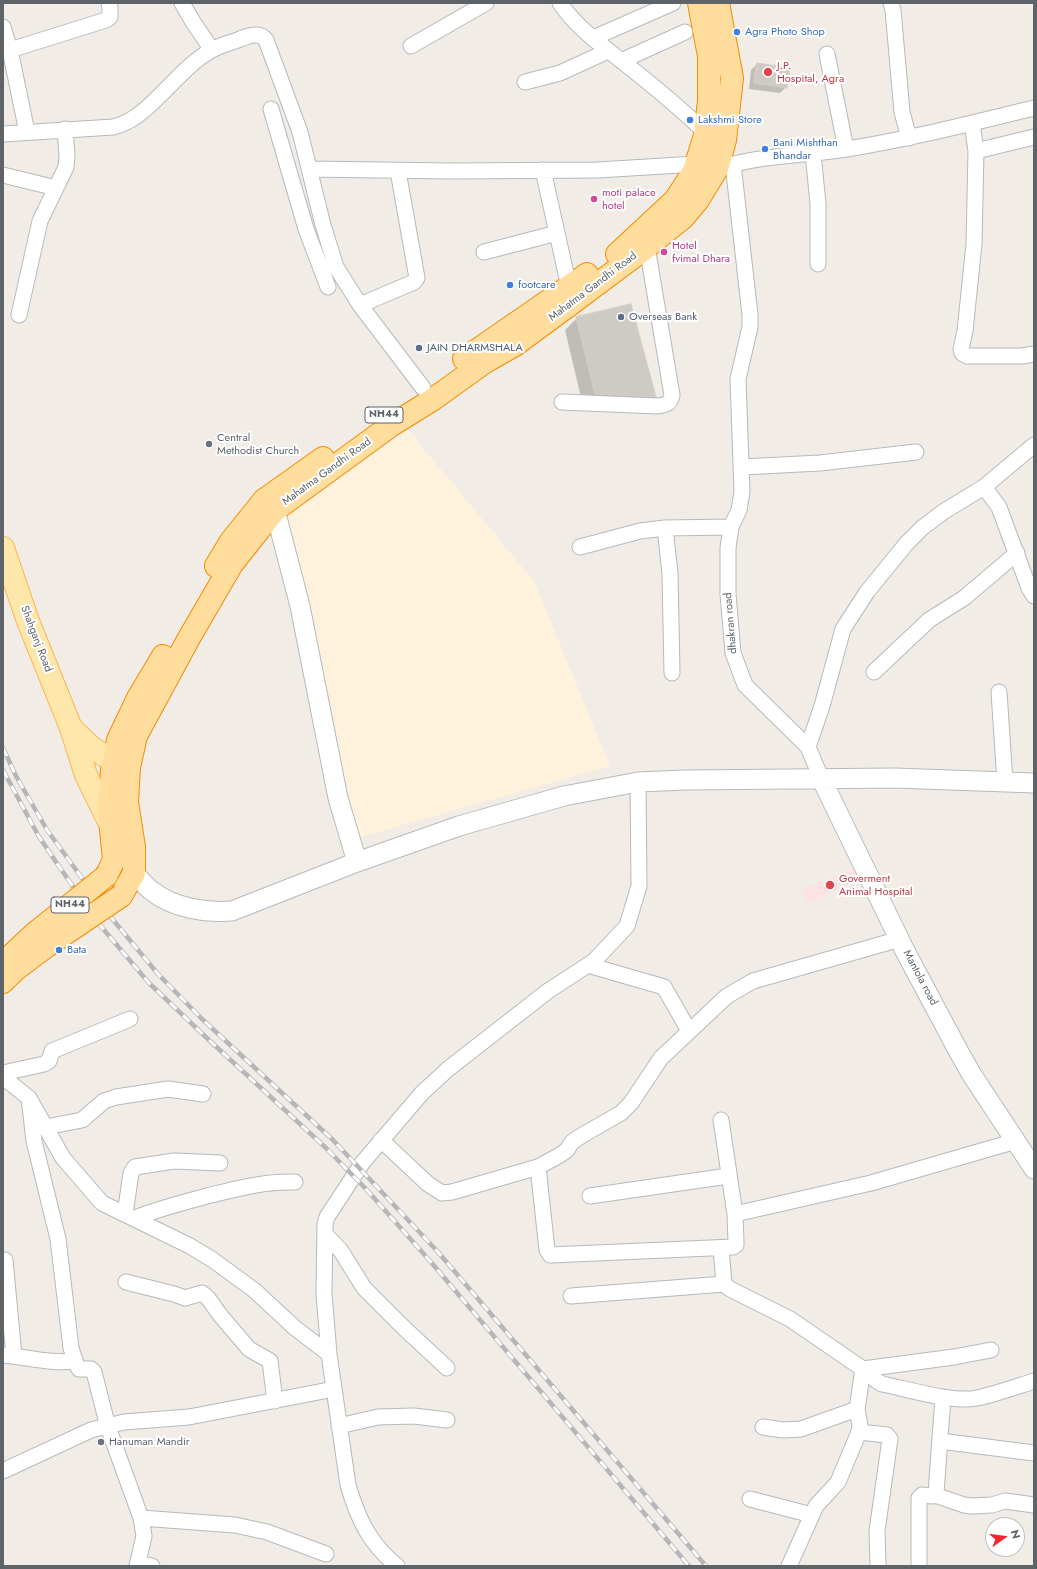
<!DOCTYPE html>
<html>
<head>
<meta charset="utf-8">
<style>
	body { margin:0 }
	#map { position:relative; width:1037px; height:1569px; overflow:hidden; background:#f1ede6; font-family:Jost,sans-serif }
	canvas { display:block }
	.frame { position:absolute; inset:0; border:4px solid #5d6367; pointer-events:none }
	.north { position:absolute; left:985px; top:1517px; width:40px; height:40px; box-sizing:border-box; background:#fff; border:1px solid #bec1c2; border-radius:50%; rotate:76deg; font-size:11px; font-weight:700; line-height:16px; text-align:center; color:#5d6367 }
	.north::after { content:''; display:block; margin:auto; width:14px; height:18px; background:#f62630; clip-path:polygon(50% 0,100% 100%,50% 72%,0 100%) }
</style>
</head>
<body>
<div id="map">
<canvas width="1037" height="1569"></canvas>
<div class="frame"></div>
<div class="north">N</div>
</div>
<script>
const c = document.querySelector('canvas').getContext('2d');
c.lineJoin = 'round';
function fill(path, color) { c.fillStyle = color; c.fill(path, 'evenodd'); }
function strokePath(path, color, width, dash) { c.strokeStyle = color; c.lineWidth = width; c.lineCap = dash ? 'butt' : 'round'; c.setLineDash(dash || []); c.stroke(path); }
function label(font, color, halo, rows, align = 'center') {
  c.font = font + ' Jost,sans-serif'; c.lineWidth = 4; c.setLineDash([]); c.textBaseline = 'middle'; c.strokeStyle = halo; c.fillStyle = color; for (const [text, x, y, turn = 0] of rows) {
    c.save(); c.translate(x, y); c.rotate((+turn || 0) * Math.PI / 180); c.textAlign = isNaN(turn) ? turn : align; if (halo) c.strokeText(text, 0, 0); c.fillText(text, 0, 0); c.restore();
  }
}
fill(new Path2D(`
	M408,430L534,581L610,766L346,841L284,518Z`), '#fff2dc');
fill(new Path2D(`
	M852,868L858,881L807,903L802,890Z`), '#fde2e3');
fill(new Path2D(`
	M757,64L786,87L780,93L749,89L751,70Z
	M577,318L655,397L643,409L583,406L565,330Z`), '#0003');
const building = new Path2D(`
	M757,63L790,68L787,88L754,83Z
	M631,304L656,397L595,394L576,317Z`);
fill(building, '#cecac4');
strokePath(building, '#d6cec3', 1);
const minor = new Path2D(`
	M182,3L193,22L212,50
	M560,3C576,27 600,44 623,62C651,84 679,107 705,132
	M891,3L893,10L902,112L909,138
	M3,27L10,50L27,132
	M593,38L673,3
	M411,46L486,3
	M3,51L10,50L106,20L110,17V8L109,3
	M827,54L846,149
	M621,61L685,32
	M525,82L560,73L608,51
	M271,109L306,229L328,287
	M972,123L976,151
	M3,134L113,127C122,125 130,121 138,115C163,97 184,65 212,50C220,45 231,43 240,39C248,36 260,31 266,40L300,132L323,225L336,267L360,305L423,388
	M1034,137L976,151L974,244L965,331L961,349L962,353L967,356H1022L1034,354
	M813,153L818,204V264
	M733,164L750,315V327L738,379L742,492L739,510L731,527L728,548V594L733,653L745,685L808,747L821,778
	M723,167C763,155 806,155 847,149C910,139 972,123 1034,108
	M310,169L452,171L598,170L696,164
	M543,170L569,287
	M3,175L56,188
	M484,252L557,233
	M360,305L414,282L417,278L398,171
	M19,315L40,221L66,167L67,155L65,129
	M562,402L657,406C666,405 670,404 672,395L647,247
	M742,467L820,463L916,452
	M984,487L999,507L1029,588L1034,596
	M665,528L670,573L672,673
	M580,547L640,531L665,528L731,527
	M874,672L929,620L964,598L1017,553
	M999,692L1005,782
	M808,747L822,706L843,629L867,592L906,544L922,528L943,512L984,487L1034,445
	M588,965L664,987L689,1031
	M3,1073L44,1064L49,1061L52,1051L130,1019
	M3,1077L29,1098L63,1158L102,1203L190,1246L213,1260L254,1290L295,1328L329,1354
	M29,1098L34,1141L58,1239L71,1348L76,1363L79,1369H91L94,1372L108,1427L141,1518L144,1536L137,1566
	M46,1127L82,1120L104,1101L116,1097L168,1089L203,1094
	M381,1140L428,1184L442,1193L452,1192L538,1167L560,1155L567,1150L572,1142L581,1136L621,1113L631,1103L661,1058L727,996L753,981L900,939
	M538,1167L547,1250L550,1255L733,1247L736,1245V1242L735,1214L721,1120
	M590,1196L728,1176
	M125,1214L131,1173L135,1167L174,1161L220,1163
	M735,1214L871,1183L1016,1141
	M135,1218C160,1208 185,1202 211,1195C239,1188 266,1181 295,1182
	M326,1235L341,1251L364,1288L404,1328L447,1368
	M721,1248L724,1284L730,1289L790,1319L863,1369L877,1381L882,1384C908,1389 952,1403 977,1398C996,1394 1015,1387 1034,1381
	M5,1260L14,1356
	M126,1282L174,1294L185,1298L202,1293L208,1298L220,1315L249,1349L270,1361L275,1401
	M571,1296L724,1284
	M3,1355C27,1357 51,1364 75,1361
	M863,1369L954,1357L991,1350
	M339,1426L378,1417L414,1416L447,1420
	M763,1427L783,1430L801,1429L857,1409
	M859,1432L887,1435L890,1439L877,1531L878,1566
	M940,1441L1034,1453
	M3,1471L91,1430L124,1422L189,1417L334,1389
	M935,1495L964,1505L972,1506L992,1505L1005,1501L1034,1505
	M750,1499L812,1515
	M141,1518L235,1525L267,1532L326,1554
	M138,1563L152,1566
	M397,1566C369,1543 358,1519 348,1485L329,1354L324,1294L325,1224L327,1217L363,1162L422,1093L448,1069L548,991L594,961L627,926L639,886L638,782
	M789,1566L816,1506L838,1482L859,1432L860,1426L857,1409L863,1369
	M919,1566V1498L922,1495L933,1496L936,1493L943,1397`);
const tertiary = new Path2D(`
	M275,510L300,606L338,798L357,862
	M821,778L905,951L960,1054L972,1075L1034,1169
	M134,873C140,879 145,886 152,891C173,908 206,913 232,911L357,862L459,826L564,796L638,782L685,780L895,778L1034,783`);
const primary = new Path2D(`
	M3,548L28,621L71,728L91,747L113,761L129,767
	M72,731L86,775L111,826`);
const trunk = new Path2D(`
	M617,254L675,200L694,171L705,135L709,101V56L699,3
	M464,359L587,274
	M216,566L231,541L264,500L323,458
	M106,876L114,860L109,809L112,770L118,740L138,698L163,656
	M121,896L134,873V847L127,802L129,767L136,736L189,638L232,564L275,510L390,426L432,400L485,362L515,345L572,303L647,247L683,218L698,200L717,169L725,140L732,78L718,3
	M3,963L35,933
	M3,982L15,970L47,946`);
strokePath(minor, '#b6b9bd', 17);
strokePath(tertiary, '#b6b9bd', 21);
strokePath(primary, '#fcb753', 24);
strokePath(trunk, '#f68a00', 24);
strokePath(minor, '#fff', 15);
strokePath(tertiary, '#fff', 19);
strokePath(primary, '#ffe7ac', 22);
strokePath(trunk, '#ffde9d', 22);
const rail = new Path2D(`
	M3,748L16,776L47,830L109,915L158,974L202,1019L333,1140L438,1252L706,1566
	M3,770L38,835L56,862L99,924L149,983L210,1041L326,1148L366,1189L430,1261L689,1566`);
strokePath(rail, '#b5b6b7', 4.5);
strokePath(rail, '#fff', 3, [9]);
const trunkBridge = new Path2D(`
	M35,933L106,876
	M47,946L121,896`);
strokePath(trunkBridge, '#f68a00', 24, []);
strokePath(trunkBridge, '#ffde9d', 22);
for (const [x, y, r, color] of [
	[737,32,4,"#3f7fe0"],
	[768,72,5,"#e0444e"],
	[690,120,4,"#3f7fe0"],
	[765,149,4,"#3f7fe0"],
	[594,199,4,"#d1479c"],
	[664,252,4,"#d1479c"],
	[510,285,4,"#3f7fe0"],
	[621,317,4,"#5c6f8a"],
	[419,348,4,"#5c6f8a"],
	[209,444,4,"#6b7280"],
	[830,885,5,"#e0444e"],
	[59,950,4,"#3f7fe0"],
	[101,1442,4,"#6b7280"]
]) { const dot = new Path2D(); dot.arc(x, y, r, 0, 2 * Math.PI); c.fillStyle = color; c.fill(dot); strokePath(dot, '#fff', 1.5); }
for (const [x, y, w] of [
	[384,415,38],
	[70,905,38]
]) { const box = new Path2D(); box.roundRect(x - w / 2, y - 8, w, 16, 3); c.fillStyle = '#fff'; c.fill(box); strokePath(box, '#5d6367', 1); }
label('bold 10px', '#5d6367', null, [
	["NH44",384,415],
	["NH44",70,905]
]);
label('11px', '#366cbe', '#fff', [
	["Agra Photo Shop",745,32],
	["Lakshmi Store",698,120],
	["Bani Mishthan",773,143],
	["Bhandar",773,156],
	["footcare",518,285],
	["Bata",67,950]
], 'left');
label('11px', '#be3a42', '#fff', [
	["J.P.",777,66],
	["Hospital, Agra",777,79],
	["Goverment",839,879],
	["Animal Hospital",839,892]
], 'left');
label('11px', '#b23c85', '#fff', [
	["moti palace",602,193],
	["hotel",602,206],
	["Hotel",672,246],
	["fvimal Dhara",672,259]
], 'left');
label('11px', '#5d6367', '#fff', [
	["Mahatma Gandhi Road",593,287,-37],
	["Mahatma Gandhi Road",327,472,-36],
	["dhakran road",731,623,-95],
	["Shahganj Road",36,639,69],
	["Mantola road",920,978,62]
]);
label('11px', '#4e5e75', '#fff', [
	["Overseas Bank",629,317],
	["JAIN DHARMSHALA",427,348]
], 'left');
label('11px', '#5b616d', '#fff', [
	["Central",217,438],
	["Methodist Church",217,451],
	["Hanuman Mandir",109,1442]
], 'left');
</script>
</body>
</html>
